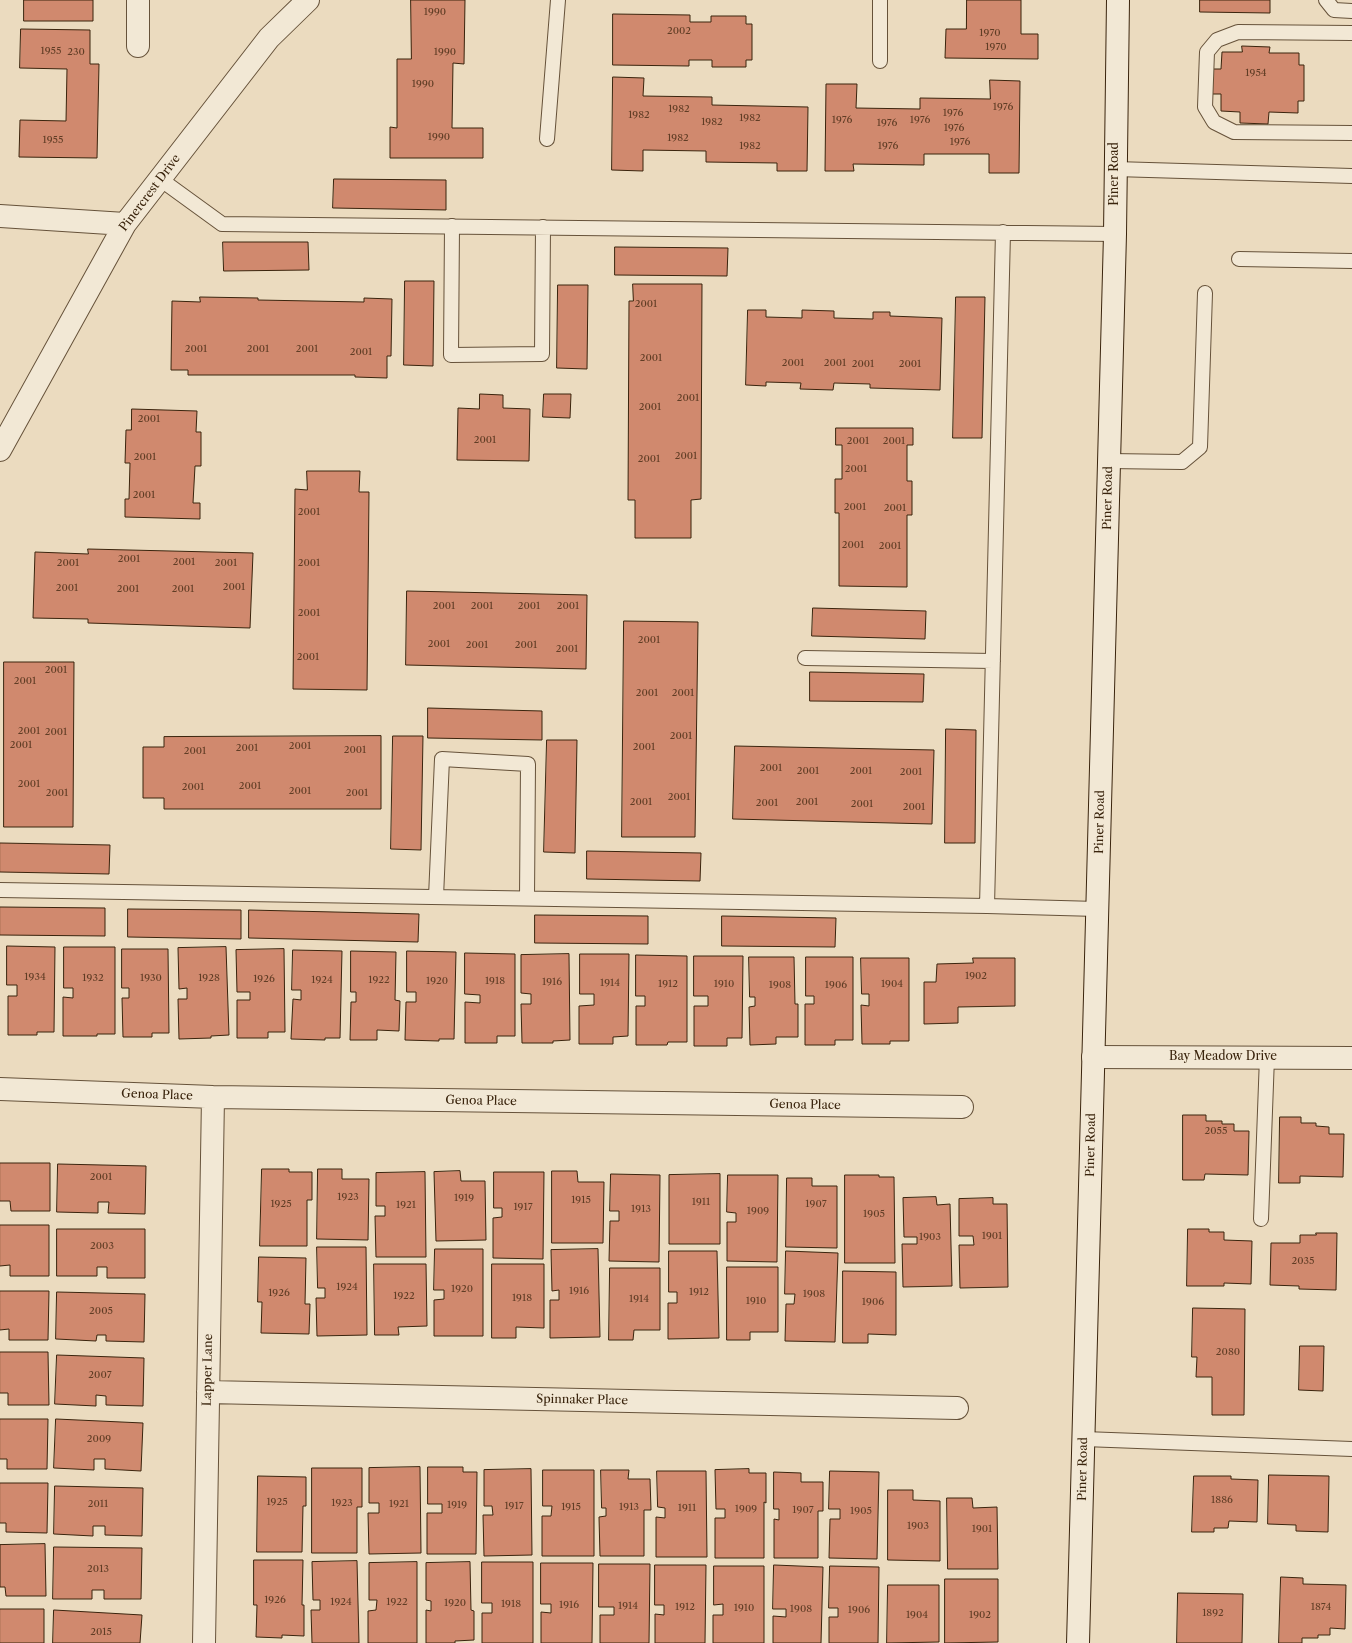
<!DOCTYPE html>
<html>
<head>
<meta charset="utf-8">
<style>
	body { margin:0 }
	canvas { display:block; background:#ebdbbf }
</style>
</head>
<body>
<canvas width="1352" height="1643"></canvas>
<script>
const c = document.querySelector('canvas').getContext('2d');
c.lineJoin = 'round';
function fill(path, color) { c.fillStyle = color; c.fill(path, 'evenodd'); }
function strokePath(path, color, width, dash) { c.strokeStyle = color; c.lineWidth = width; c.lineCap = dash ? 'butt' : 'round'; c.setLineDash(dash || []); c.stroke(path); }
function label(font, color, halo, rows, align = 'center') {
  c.font = font + ' "Libre Caslon Text",serif'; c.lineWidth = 3; c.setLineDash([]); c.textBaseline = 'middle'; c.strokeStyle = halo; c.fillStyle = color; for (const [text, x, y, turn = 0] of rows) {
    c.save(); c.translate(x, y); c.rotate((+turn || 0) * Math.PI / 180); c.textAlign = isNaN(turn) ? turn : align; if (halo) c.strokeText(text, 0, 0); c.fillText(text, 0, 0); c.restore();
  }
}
const building = new Path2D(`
	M24,0H93V21H24Z
	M411,0H465L464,64L453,63L452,128H483V158H390V127L397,128V59H411Z
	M967,0H1021V34H1038V59L945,58L946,29H966Z
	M1200,0H1270V13L1200,12Z
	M613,14L690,15V22H711V16H746V24H752V60H746V67H712V60H689V66L613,65Z
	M21,29L90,30V64H99L97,158L19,157L20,120L66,121L67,69L20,68Z
	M1242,46L1270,47L1269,53H1299V65H1304V101H1298V113L1269,112L1268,124L1240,123V112L1221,111V94H1212L1213,69H1221L1222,52H1242Z
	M613,77L644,78L643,96L712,97V105L808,107L807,171H777V163L706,162V151L643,150V171L612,170Z
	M990,80L1020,81L1019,173H989V154H924V165L853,164L854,171H825L826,84H857L856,108L920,109V98L990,99Z
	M334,179L446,180V210L333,208Z
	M223,242H308L309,270L224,271Z
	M615,247L728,248L727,276L615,275Z
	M405,281H434L433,366L404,365Z
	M633,284H702L701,499L691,500V538H635V500H628L629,301H633Z
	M558,285H588L587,369L557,368Z
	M200,297L258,298V300L364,302V298L392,299L391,356H387V378L355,377V375H188V370H171L172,301L200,302Z
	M956,297H985L982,438H953Z
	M748,310H766V317L802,318V310L834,311V318L873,319V312H890V316L942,318L940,390L870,388V384L834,383L833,390L800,389L801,383L766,382V386L746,385Z
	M480,394L503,395V408L530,409L529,461L457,460L458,408L479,409Z
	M544,394H571L570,418L543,417Z
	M132,409L197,411L196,432H201V466H195L193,503H200V519L125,517V499H129L130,463H125L126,430H131Z
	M836,428H913V445H907V481H912V515H907V587L839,586V513H835V479H842V445H836Z
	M307,471H360L359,492H369L367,690L293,689L295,489L307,490Z
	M88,549L253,553L250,628L88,623V619L33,618L35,552L88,554Z
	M407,591L587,595L586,669L406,665Z
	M813,608L926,611L925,639L812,636Z
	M624,621L698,622L695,837H622Z
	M4,662H74L73,827H4Z
	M810,672L924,674L923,702L810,701Z
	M428,708L542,711V740L428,738Z
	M946,729L976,730L975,843H945Z
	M381,736V809H164V798H143V747H164V737Z
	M393,736H423L421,850L391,849Z
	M547,740H577L575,853L544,852Z
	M735,746L934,750L932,824L733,819Z
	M0,843L110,845L109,874L0,872Z
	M587,851L701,853L700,881L587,879Z
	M0,907L105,908V936L0,935Z
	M128,909L241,910V939L128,937Z
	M249,910L419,914L418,942L249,938Z
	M535,915L648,916V944L535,943Z
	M722,916L836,918L835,947L722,946Z
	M7,946L55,947L54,1032H37V1035H8V996H17V985H7Z
	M64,947H115V1034H97V1036H63V997L73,998V988H64Z
	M226,947L229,1035L211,1036V1038L179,1039L178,999H187V988L179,989L178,948Z
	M122,949H168L169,1033H152V1037H123L122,998H129V988H122Z
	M284,949L285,1032H268V1038H237V1000H250V992H237L236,950Z
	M293,950L342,951L340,1038H325V1040L291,1039L293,999L301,1000V990H292Z
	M351,951L396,952L395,1000L400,1001L399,1031L377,1030V1040H350L351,1002H356V992H351Z
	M407,951L456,952L454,1039H439V1041L405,1040L406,1002H416V992H407Z
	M465,953L515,954V1036H497V1043H465V1002L480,1003V995L465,994Z
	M569,954L570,1040L553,1041V1043H522L521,1004H531V994L521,993V955Z
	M580,954H629L628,1036L613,1037V1044H579V1006L594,1005V994H580Z
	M636,955L687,956V1042H668L667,1045H636V1006H645V996H636Z
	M694,956H743L742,1038H727V1046H694V1006H708V996H694Z
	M749,957H794L795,1004H798V1037H776V1044L750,1045L749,1007L755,1006V997H750Z
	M806,957H853V1040H835V1045H805V1004H814V996H806Z
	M861,958H909V1041H890V1044H862L861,1005L869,1006V994H862Z
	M973,958H1015V1006L958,1007V1023L924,1024V982H936L937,964L973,963Z
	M1183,1115H1206V1121H1222V1124H1234V1131H1249L1248,1175L1205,1174L1204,1180H1183Z
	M1280,1117H1301V1123H1316V1126L1329,1127V1134H1344L1343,1177L1300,1176V1183H1279Z
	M0,1163H50V1211H11L10,1201H0Z
	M58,1164L146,1166L145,1214L108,1213L109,1202H98V1213L57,1212Z
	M262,1169H289V1172H312V1200H307V1246H260Z
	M318,1169H342V1179H369L368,1240L317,1239Z
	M460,1171L461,1181H485L486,1240L436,1241L434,1172Z
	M552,1171H577L578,1182H604L603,1243H552Z
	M425,1172L426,1257H376L375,1216H385V1206H376V1173Z
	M494,1172H544L543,1259L493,1258V1218L502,1217V1208H494Z
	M611,1174L660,1175L659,1262L609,1261L610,1221H619V1211H610Z
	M720,1174V1244H669V1175Z
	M728,1175H778L777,1262L727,1261V1222H736V1213L727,1212Z
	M845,1175H879V1177H894L895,1263H845Z
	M787,1178H812V1186H837V1248L786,1247Z
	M936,1197L937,1205L950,1204L952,1286L903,1287L902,1244H917V1237H904L903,1198Z
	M993,1198V1204H1007L1008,1287L960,1288L959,1245H974L973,1236H959V1199Z
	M0,1225H49V1276H10V1265L0,1266Z
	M57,1229H145V1278H107V1267H97V1276H57Z
	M1188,1229H1209V1232H1224V1240L1252,1241L1251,1284L1224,1283V1286H1187Z
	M1316,1233H1337L1336,1290L1299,1289V1286L1270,1285L1271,1243H1300V1235H1316Z
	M317,1247H366L367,1335L317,1336L316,1298H325V1288H318Z
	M435,1249H483V1336H434V1300L444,1299V1290H434Z
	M598,1249L600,1337L550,1338V1300H559V1290L552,1291L551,1250Z
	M669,1251H717L719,1338L668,1339V1303H677V1292H669Z
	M786,1251L838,1253L835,1342L785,1341L786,1304H794L795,1294H785Z
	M259,1257L306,1258L305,1304H310L309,1334L261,1333L262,1302H258Z
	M374,1264H426L427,1326L398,1327L399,1335H375Z
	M492,1264H544V1328L516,1327V1338H492Z
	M727,1267H778V1332H750V1340H727Z
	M610,1268H660V1330H634L633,1340H609Z
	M843,1271L896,1272V1335L868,1334V1343H843Z
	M0,1291H49L48,1340H9V1329L0,1330Z
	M57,1292L145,1294L144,1342L106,1341V1335H97L96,1341L56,1339Z
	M1193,1308L1245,1309L1244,1415H1212V1377H1196L1197,1357H1192Z
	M1300,1346H1324L1323,1391L1299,1390Z
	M0,1352H48L49,1405H8V1393H0Z
	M57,1355L144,1358L143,1406L106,1405V1396L96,1395V1406L55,1404Z
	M0,1419H48L47,1469H7V1459H0Z
	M56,1419L143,1423L141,1471L105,1469V1459H94V1470L54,1468Z
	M420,1467L421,1553L369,1554L368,1513H379V1503H369V1468Z
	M428,1467H463V1472H477L476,1554H427V1513H442V1504H428Z
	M312,1468H362V1507H357V1553H312Z
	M531,1469L532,1555L484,1556L483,1515H493L492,1506H484V1470Z
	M749,1469V1473H766V1503L764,1502V1558H715V1518H725V1509H716L715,1470Z
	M543,1470H594V1556H542V1516H551L552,1506H543Z
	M601,1470H629L628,1479H650L651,1510H644V1556H600L599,1517L606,1516V1508H602Z
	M657,1471H706L707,1557H656V1517L665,1518V1508L658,1507Z
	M830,1471L879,1472L877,1559L829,1558L830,1519H840V1509H829Z
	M774,1472L801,1473V1482H823V1511H818V1558H774V1519L779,1520V1509H774Z
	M1269,1475L1329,1476L1328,1532L1296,1531V1525L1268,1524Z
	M258,1476L306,1477V1506H303L302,1552H257Z
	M1194,1476H1231V1479L1258,1480L1257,1522L1229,1521L1228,1528H1214V1532H1192Z
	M0,1483H48L47,1533L6,1532V1523H0Z
	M55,1486L143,1488L142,1536L105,1535V1526H93V1536L54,1534Z
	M888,1490H913V1500L940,1501V1561L888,1560Z
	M947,1498H972L973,1508L997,1507L998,1569H948Z
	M45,1544L46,1596H6L5,1587H0V1545Z
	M54,1547L142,1548L141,1599H104V1590H92V1599H53Z
	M254,1560H303L302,1605H304V1636L282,1635V1638L256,1637L257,1605H254Z
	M357,1561L359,1643H312L311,1610H320V1600H313L312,1562Z
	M417,1562V1643H368V1611L376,1610L377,1600H369V1563Z
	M470,1562L471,1610L474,1611V1640L455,1641V1643H426V1610L431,1611V1601L426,1600V1563Z
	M482,1562H533V1643H482V1613H492V1603H482Z
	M541,1563H593L592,1643H541V1612L551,1613V1604H541Z
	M599,1564H650L649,1643H600V1615H614V1607H599Z
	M655,1565H706L705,1643H655V1614L664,1615V1605H655Z
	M774,1565L823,1567L821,1643H773V1616L786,1617V1609H773Z
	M714,1566H764V1643H713V1615H723V1604L714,1605Z
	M830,1566L879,1567L878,1643H829V1617H838V1608H829Z
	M1281,1577L1303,1578V1584L1346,1585L1345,1629L1330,1628V1635H1318V1638H1302V1643H1279Z
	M945,1579H998V1642L945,1643Z
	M888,1585H939V1642L887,1643Z
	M1178,1593L1243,1594L1242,1643H1177Z
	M0,1609H44V1643H0Z
	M54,1610L142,1615L140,1643H53Z`);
fill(building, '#d0896e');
strokePath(building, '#3a240d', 1);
const service = new Path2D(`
	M1326,0L1334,10L1352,11
	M1352,33L1238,32L1217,40L1207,52L1205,107L1214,122L1234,132L1352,133
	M880,61V0
	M547,139L558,0
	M1115,169L1352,176
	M160,179L222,224L1115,234
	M452,226L451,355L542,354L543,227
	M1003,232L987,906L1097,909
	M1239,259L1352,261
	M1109,461L1182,462L1200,447L1205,293
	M805,658L993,661
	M0,890L987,906
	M436,897L442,759L528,764L527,898
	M1261,1219L1267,1057
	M1084,1439L1352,1449`);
const minor = new Path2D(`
	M138,0V46
	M0,216L125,224
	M0,450L125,224L269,38L308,0
	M1093,1057L1352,1058
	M0,1089L213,1097L962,1107
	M208,1392L957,1408
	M204,1643L213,1097`);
const secondary = new Path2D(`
	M1078,1643L1115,234L1118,0`);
strokePath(service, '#66523a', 16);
strokePath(minor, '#66523a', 24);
strokePath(secondary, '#3a240d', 24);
strokePath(service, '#f2e8d5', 14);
strokePath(minor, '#f2e8d5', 22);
strokePath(secondary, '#f2e8d5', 22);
label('10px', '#603d25', null, [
	["1990",435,12],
	["2002",679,31],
	["1970",990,33],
	["1970",996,47],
	["1955",51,51],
	["230",76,52],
	["1990",445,52],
	["1954",1256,73],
	["1990",423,84],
	["1976",1003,107],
	["1982",679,109],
	["1976",953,113],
	["1982",639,115],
	["1982",750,118],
	["1976",842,120],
	["1976",920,120],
	["1982",712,122],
	["1976",887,123],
	["1976",954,128],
	["1990",439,137],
	["1982",678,138],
	["1955",53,140],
	["1976",960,142],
	["1982",750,146],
	["1976",888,146],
	["2001",646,304],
	["2001",196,349],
	["2001",258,349],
	["2001",307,349],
	["2001",361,352],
	["2001",651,358],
	["2001",793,363],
	["2001",835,363],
	["2001",863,364],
	["2001",910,364],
	["2001",688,398],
	["2001",650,407],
	["2001",149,419],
	["2001",485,440],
	["2001",858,441],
	["2001",894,441],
	["2001",686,456],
	["2001",145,457],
	["2001",649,459],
	["2001",856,469],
	["2001",144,495],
	["2001",855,507],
	["2001",895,508],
	["2001",309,512],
	["2001",853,545],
	["2001",890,546],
	["2001",129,559],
	["2001",184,562],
	["2001",68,563],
	["2001",226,563],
	["2001",309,563],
	["2001",234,587],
	["2001",67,588],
	["2001",128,589],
	["2001",183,589],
	["2001",444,606],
	["2001",482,606],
	["2001",529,606],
	["2001",568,606],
	["2001",309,613],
	["2001",649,640],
	["2001",439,644],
	["2001",477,645],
	["2001",526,645],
	["2001",567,649],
	["2001",308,657],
	["2001",56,670],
	["2001",25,681],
	["2001",647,693],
	["2001",683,693],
	["2001",29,731],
	["2001",56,732],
	["2001",681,736],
	["2001",21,745],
	["2001",300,746],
	["2001",644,747],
	["2001",247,748],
	["2001",355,750],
	["2001",195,751],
	["2001",771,768],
	["2001",808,771],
	["2001",861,771],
	["2001",911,772],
	["2001",29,784],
	["2001",250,786],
	["2001",193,787],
	["2001",300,791],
	["2001",57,793],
	["2001",357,793],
	["2001",679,797],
	["2001",641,802],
	["2001",807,802],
	["2001",767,803],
	["2001",862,804],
	["2001",914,807],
	["1902",976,976],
	["1934",35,977],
	["1932",93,978],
	["1930",151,978],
	["1928",209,978],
	["1926",264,979],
	["1924",322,980],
	["1922",379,980],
	["1920",437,981],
	["1918",495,981],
	["1916",552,982],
	["1914",610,983],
	["1912",668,984],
	["1910",724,984],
	["1904",892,984],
	["1908",780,985],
	["1906",836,985],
	["2055",1216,1131],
	["2001",101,1177],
	["1923",348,1197],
	["1919",464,1198],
	["1915",581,1200],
	["1911",701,1202],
	["1925",281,1204],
	["1907",816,1204],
	["1921",406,1205],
	["1917",523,1207],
	["1913",641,1209],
	["1909",758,1211],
	["1905",874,1214],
	["1901",992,1236],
	["1903",930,1237],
	["2003",102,1246],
	["2035",1303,1261],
	["1924",347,1287],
	["1920",462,1289],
	["1916",579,1291],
	["1912",699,1292],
	["1926",279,1293],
	["1908",814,1294],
	["1922",404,1296],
	["1918",522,1298],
	["1914",639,1299],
	["1910",756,1301],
	["1906",873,1302],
	["2005",101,1311],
	["2080",1228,1352],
	["2007",100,1375],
	["2009",99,1439],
	["1886",1222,1500],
	["1925",277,1502],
	["1923",342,1503],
	["2011",98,1504],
	["1921",399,1504],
	["1919",457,1505],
	["1917",514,1506],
	["1915",571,1507],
	["1913",629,1507],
	["1911",687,1508],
	["1909",746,1509],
	["1907",803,1510],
	["1905",861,1511],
	["1903",918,1526],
	["1901",982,1529],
	["2013",98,1569],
	["1926",275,1600],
	["1924",341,1602],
	["1922",397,1602],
	["1920",455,1603],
	["1918",511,1604],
	["1916",569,1605],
	["1914",628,1606],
	["1912",685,1607],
	["1874",1321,1607],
	["1910",744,1608],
	["1908",801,1609],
	["1906",859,1610],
	["1892",1213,1613],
	["1904",917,1615],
	["1902",980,1615],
	["2015",101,1632]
]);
label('12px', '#3a240d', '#f2e8d5', [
	["Piner Road",1115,174,-90],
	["Pinercrest Drive",150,193,-53],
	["Piner Road",1108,498,-89],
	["Piner Road",1100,822,-89],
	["Bay Meadow Drive",1223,1057],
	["Genoa Place",157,1095,2],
	["Genoa Place",481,1101,1],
	["Genoa Place",805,1105,1],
	["Piner Road",1091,1145,-89],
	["Lapper Lane",208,1370,-89],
	["Spinnaker Place",582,1400,1],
	["Piner Road",1083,1469,-89]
]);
</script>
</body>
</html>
